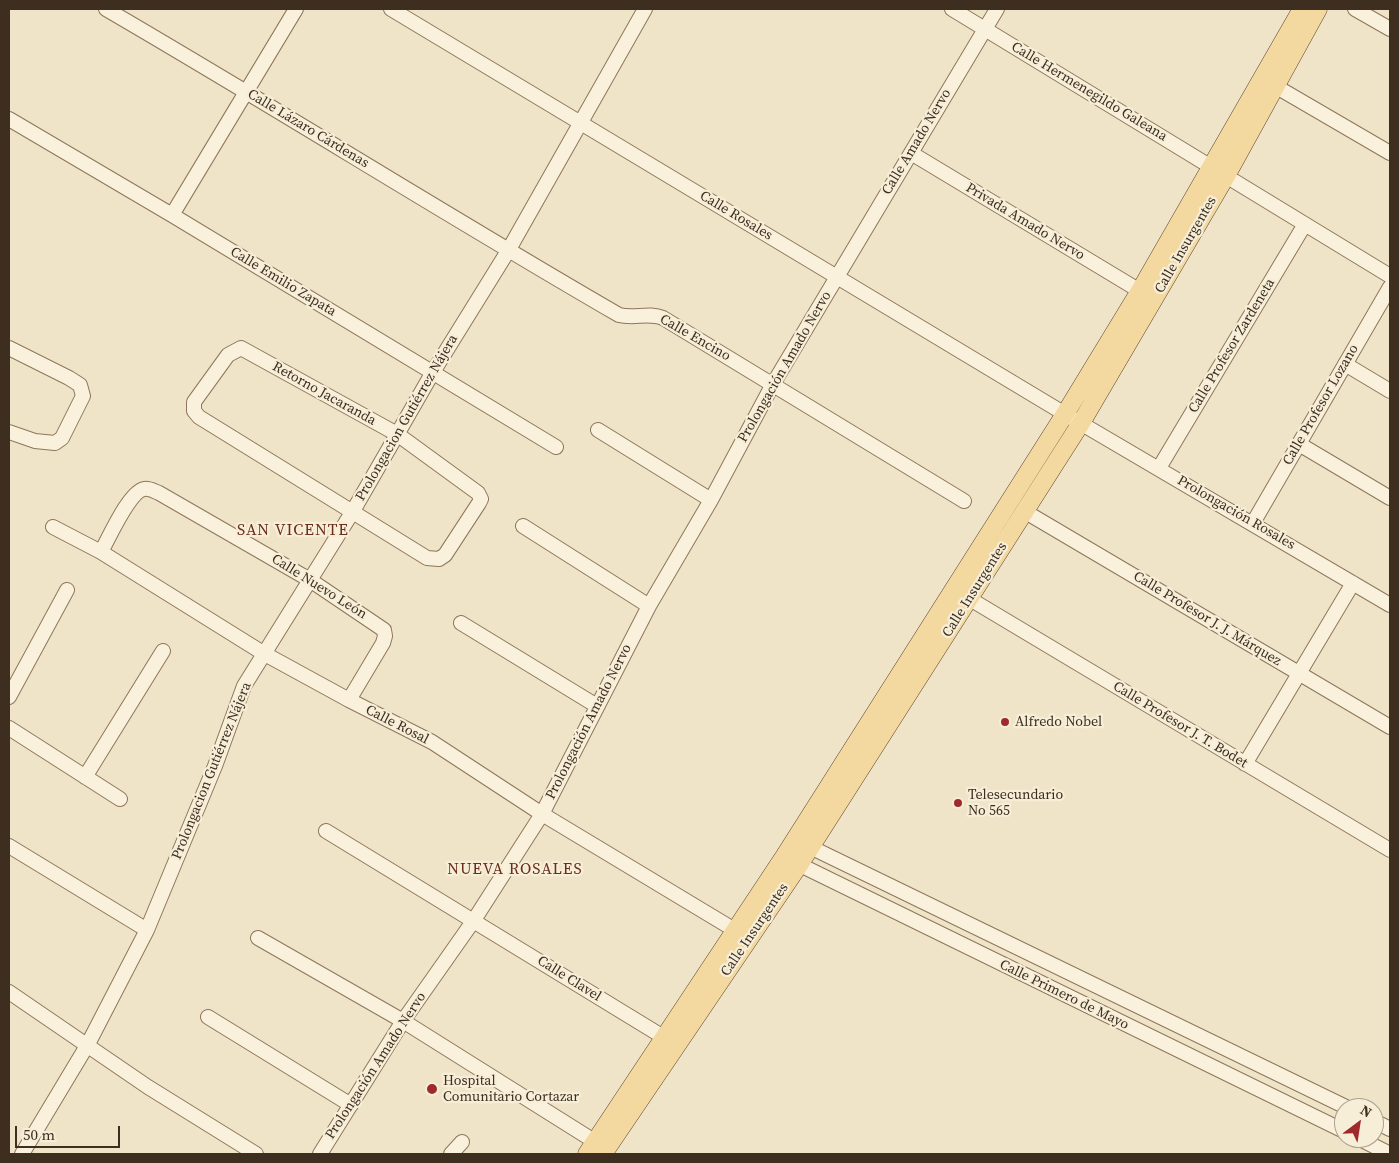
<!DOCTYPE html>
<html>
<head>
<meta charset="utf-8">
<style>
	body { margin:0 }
	#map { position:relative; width:1399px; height:1163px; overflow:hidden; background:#f0e4c8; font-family:"Source Serif 4",serif }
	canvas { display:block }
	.frame { position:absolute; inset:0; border:10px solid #3d2e20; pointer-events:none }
	.north { position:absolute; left:1334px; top:1098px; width:50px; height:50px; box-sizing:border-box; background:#f7eed8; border:1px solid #ada18e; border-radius:50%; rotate:31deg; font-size:14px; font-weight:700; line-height:20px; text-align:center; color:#3d2e20 }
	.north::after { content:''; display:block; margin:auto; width:18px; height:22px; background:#9e2a2b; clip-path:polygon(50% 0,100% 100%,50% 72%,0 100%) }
	.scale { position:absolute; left:15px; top:1126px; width:105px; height:22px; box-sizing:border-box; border:2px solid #3d2e20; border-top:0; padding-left:6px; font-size:15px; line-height:18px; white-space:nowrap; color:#3d2e20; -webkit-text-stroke:4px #f7eed8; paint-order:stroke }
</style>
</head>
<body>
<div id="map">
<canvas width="1399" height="1163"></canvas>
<div class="frame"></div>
<div class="north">N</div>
<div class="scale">50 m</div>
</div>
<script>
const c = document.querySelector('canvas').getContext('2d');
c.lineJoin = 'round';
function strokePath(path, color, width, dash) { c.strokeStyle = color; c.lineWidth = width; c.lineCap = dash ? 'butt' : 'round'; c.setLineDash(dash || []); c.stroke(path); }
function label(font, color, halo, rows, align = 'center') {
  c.font = font + ' "Source Serif 4",serif'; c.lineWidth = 4.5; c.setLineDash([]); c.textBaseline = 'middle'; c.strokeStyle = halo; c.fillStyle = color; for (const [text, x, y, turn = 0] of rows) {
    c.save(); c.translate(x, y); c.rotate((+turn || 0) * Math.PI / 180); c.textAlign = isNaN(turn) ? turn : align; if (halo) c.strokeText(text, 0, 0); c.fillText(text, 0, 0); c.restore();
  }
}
const minor = new Path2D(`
	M106,9C278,109 446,215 619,315C635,319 648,312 663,318L964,501
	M391,9L1065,414L1390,605
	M952,9L1390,276
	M1355,9L1390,29
	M1275,86L1390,153
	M9,119L172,215L556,447
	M911,153L1140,291
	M172,215L296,9
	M9,348L69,378L80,385L83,396L62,438L55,443L35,441L9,432
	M241,348L397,434L478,493L481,499L479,503L445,555L439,559L427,558L199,417L194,411V402L228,355Z
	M1345,364L1390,391
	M598,430L711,500
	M1299,444L1390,498
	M1159,468L1305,224
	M1024,511L1390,727
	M1253,523L1390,287
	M523,526L649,606
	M53,527L101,552L263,653L349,700L432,742L542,814L743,935
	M101,552C109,538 129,492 144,489C149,488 154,491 159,493L310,580L384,630L385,636L383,643L349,700
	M970,599L1390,850
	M461,623L597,706
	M9,697L67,590
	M9,728L120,799
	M1245,764L1353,583
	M85,777L163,651
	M326,831L665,1038
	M802,843L1348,1108
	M9,846L147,930
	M792,861L1344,1131
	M258,938L403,1021L602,1146
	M9,992L148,1087L256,1154
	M208,1017L351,1105
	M1374,1121L1390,1129
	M1358,1138L1390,1154
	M22,1154L88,1044L147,930L215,766L244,686L353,511L433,372L508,251L645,9
	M320,1154L403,1021L474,920L542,814L649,606L711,500L773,384L997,9
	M451,1154L462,1142`);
const major = new Path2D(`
	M587,1154L784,857L1065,414L1140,291L1302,9
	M603,1154L799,865L1081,423L1226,176L1318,9`);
strokePath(minor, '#8d765c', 16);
strokePath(major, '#5b4430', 19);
strokePath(minor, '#faf1dc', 14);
strokePath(major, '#f3d9a0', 18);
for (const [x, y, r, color] of [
	[1005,722,5,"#9e2a2b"],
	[958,803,5,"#9e2a2b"],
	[432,1089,6,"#9e2a2b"]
]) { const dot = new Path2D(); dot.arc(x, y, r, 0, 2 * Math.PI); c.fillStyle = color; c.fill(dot); strokePath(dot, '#f7eed8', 2); }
label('14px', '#3d2e20', '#f7eed8', [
	["Calle Hermenegildo Galeana",1089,92,31],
	["Calle Lázaro Cárdenas",308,129,31],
	["Calle Amado Nervo",917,142,-59],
	["Calle Rosales",736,216,31],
	["Privada Amado Nervo",1025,222,31],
	["Calle Insurgentes",1186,245,-60],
	["Calle Emilio Zapata",283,282,31],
	["Calle Encino",695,338,30],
	["Calle Profesor Zardeneta",1232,346,-59],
	["Prolongación Amado Nervo",785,367,-60],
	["Retorno Jacaranda",324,394,29],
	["Calle Profesor Lozano",1321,405,-60],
	["Prolongacion Gutiérrez Nájera",407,418,-60],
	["Prolongación Rosales",1236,513,30],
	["Calle Nuevo León",319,587,32],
	["Calle Insurgentes",975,590,-58],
	["Calle Profesor J. J. Márquez",1207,619,31],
	["Prolongación Amado Nervo",589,722,-63],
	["Calle Rosal",397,725,27],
	["Calle Profesor J. T. Bodet",1180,725,31],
	["Prolongacion Gutiérrez Nájera",212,771,-68],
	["Calle Insurgentes",755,930,-56],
	["Calle Clavel",569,979,32],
	["Calle Primero de Mayo",1064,995,26],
	["Prolongación Amado Nervo",376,1066,-57]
]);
label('14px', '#3d2e20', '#f7eed8', [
	["Alfredo Nobel",1015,722],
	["Telesecundario",968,795],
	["No 565",968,811],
	["Hospital",443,1081],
	["Comunitario Cortazar",443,1097]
], 'left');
c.letterSpacing = '1px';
label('16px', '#6b2e1e', '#f7eed8', [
	["SAN VICENTE",293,531],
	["NUEVA ROSALES",515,870]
]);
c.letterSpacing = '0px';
</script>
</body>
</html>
